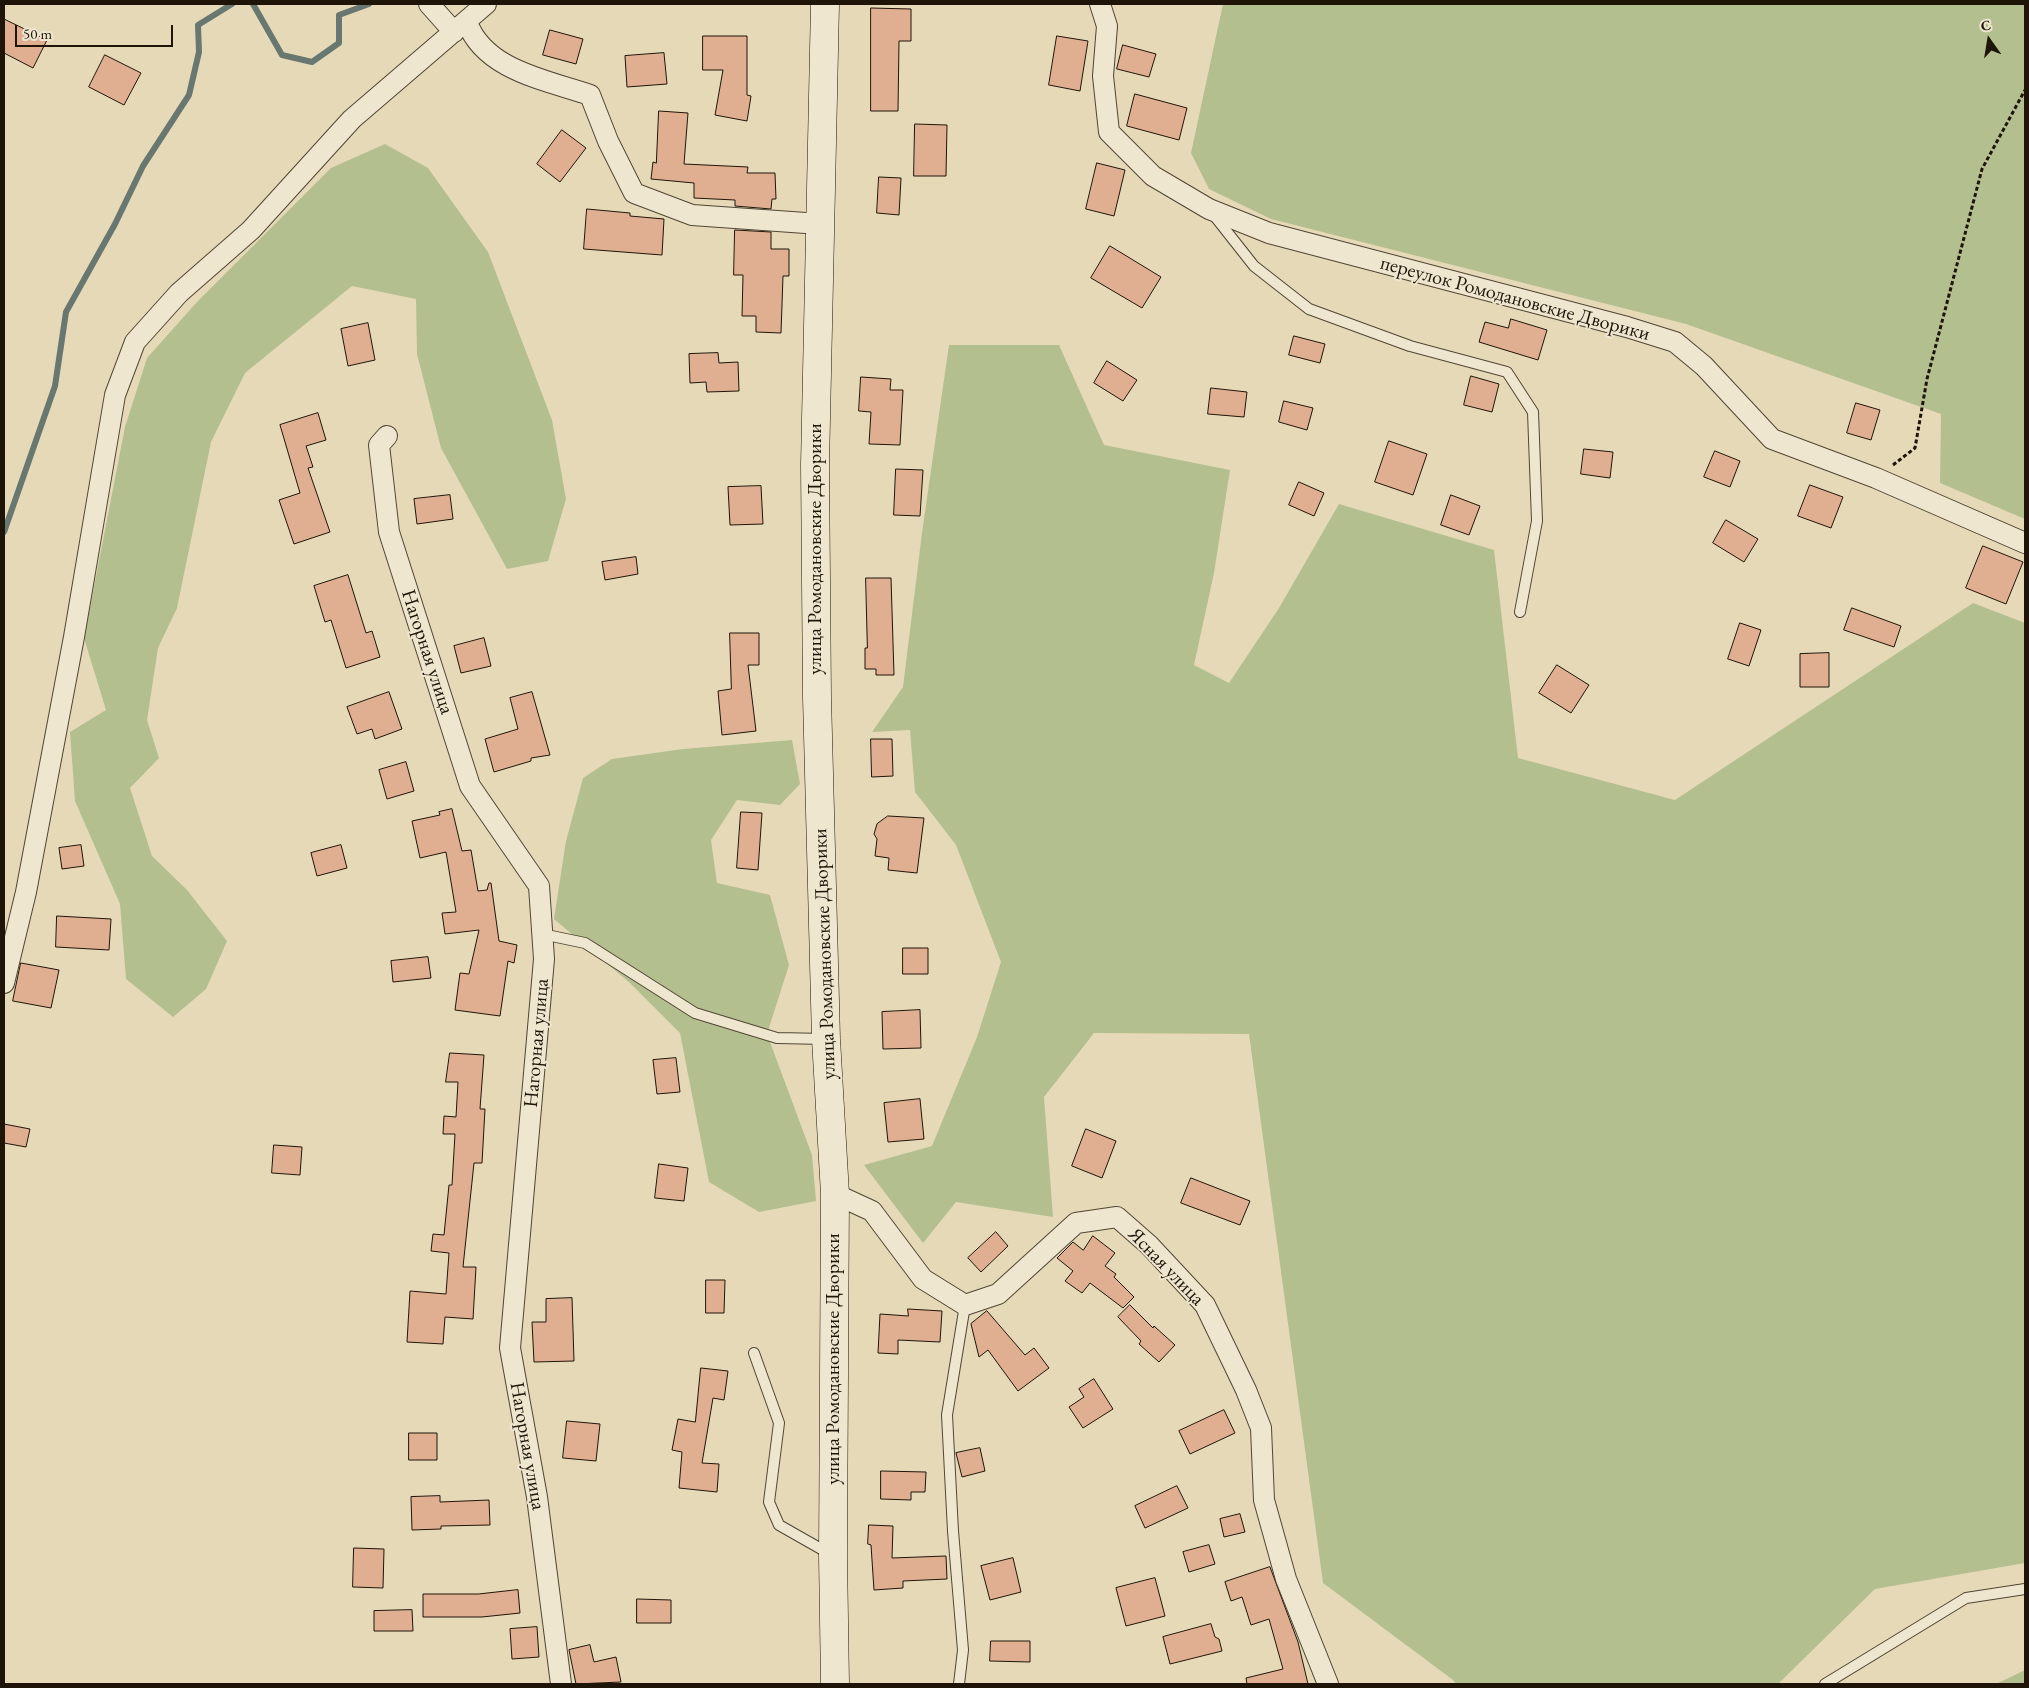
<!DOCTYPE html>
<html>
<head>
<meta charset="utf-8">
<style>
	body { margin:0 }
	#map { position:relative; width:2029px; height:1688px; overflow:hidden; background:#e6d9b7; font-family:"EB Garamond",serif }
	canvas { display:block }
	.frame { position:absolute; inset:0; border:5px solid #1e1508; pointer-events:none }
	.north { position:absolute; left:1964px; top:15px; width:50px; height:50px; -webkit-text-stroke:4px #efe6d0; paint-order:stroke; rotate:347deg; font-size:14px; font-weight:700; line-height:20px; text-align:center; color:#1e1508 }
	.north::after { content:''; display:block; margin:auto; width:18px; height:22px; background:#1e1508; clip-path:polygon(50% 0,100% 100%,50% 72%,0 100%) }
	.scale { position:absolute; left:15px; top:25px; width:158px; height:22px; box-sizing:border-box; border:2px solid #1e1508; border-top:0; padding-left:6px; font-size:15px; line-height:18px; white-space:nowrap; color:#1e1508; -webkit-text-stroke:4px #efe6d0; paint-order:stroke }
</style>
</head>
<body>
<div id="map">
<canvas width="2029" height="1688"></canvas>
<div class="frame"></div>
<div class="north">С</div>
<div class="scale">50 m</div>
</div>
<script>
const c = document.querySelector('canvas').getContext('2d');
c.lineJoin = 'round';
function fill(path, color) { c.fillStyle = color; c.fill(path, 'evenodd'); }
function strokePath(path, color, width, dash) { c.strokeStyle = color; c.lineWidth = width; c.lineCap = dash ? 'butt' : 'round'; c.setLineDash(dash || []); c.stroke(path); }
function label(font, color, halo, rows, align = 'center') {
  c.font = font + ' "EB Garamond",serif'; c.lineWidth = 4; c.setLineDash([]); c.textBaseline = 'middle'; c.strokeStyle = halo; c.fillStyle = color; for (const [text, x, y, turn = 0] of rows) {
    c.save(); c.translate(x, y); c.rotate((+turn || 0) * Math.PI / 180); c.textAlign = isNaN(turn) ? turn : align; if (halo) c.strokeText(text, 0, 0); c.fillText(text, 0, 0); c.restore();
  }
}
fill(new Path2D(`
	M1223,4H2025V519L1940,483L1941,414L1686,324L1271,219L1209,189L1191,153Z
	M385,144L428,168L488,252L552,420L566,499L548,561L507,569L441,448L417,354L416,299L352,286L245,373L211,442L177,608L158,648L147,720L159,758L130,788L152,856L187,890L227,941L206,989L173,1017L126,979L120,904L75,801L70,732L106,710L84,638L125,427L147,358L197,302L331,168Z
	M949,345H1059L1104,445L1230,470L1214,573L1194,665L1229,683L1279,608L1339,504L1494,550L1518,758L1675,800L1973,603L2025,623V1563L1875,1589L1778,1684H1456L1453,1680L1323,1583L1249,1034L1094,1033L1044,1097L1053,1217L956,1202L923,1243L864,1165L932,1146L977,1037L1001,962L956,845L915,792L910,730L872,732L903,687L922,533Z
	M792,740L800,784L780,805L737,800L711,840L717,883L770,895L789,965L767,1034L812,1155L816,1201L759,1212L709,1182L680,1033L630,983L554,919L566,841L583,778L612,759L683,749Z
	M2025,1670V1684H1996Z`), '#b4bf8f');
strokePath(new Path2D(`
	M253,4L282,55L312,62L339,43V15L369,4
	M4,532L55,386L66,312L115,224L143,166L189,95L199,52L198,25L232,4`), '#687770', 6);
const building = new Path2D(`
	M871,8L911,9V41H899L898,111H871Z
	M4,19L47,40L33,68L4,53Z
	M550,30L583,39L576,64L543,55Z
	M703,36H747V95L751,96L747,121L715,115L723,70H703Z
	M1057,36L1088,41L1080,91L1049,85Z
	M1123,45L1156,54L1149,77L1117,69Z
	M664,53L667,84L627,87L625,56Z
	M105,55L141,73L124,105L89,87Z
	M1135,94L1187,108L1179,140L1127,126Z
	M659,111L688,113L684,164L748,167L747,173H775L776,199H772L771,209L735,206V200L694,198V183L651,179L653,162L656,163Z
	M915,124L947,125L946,176H914Z
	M562,130L586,148L560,182L537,164Z
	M1097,163L1125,170L1114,216L1086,209Z
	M879,177L901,178L899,215L877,213Z
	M587,209L630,213V216L664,219L662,255L584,249Z
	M735,230L771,232V249H789V276H783L781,333L756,332V316H742L743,275H734Z
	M1110,246L1161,277L1142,308L1091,278Z
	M1511,319L1547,330L1538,360L1479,342L1485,322L1508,328Z
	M368,323L375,360L348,366L341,329Z
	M1294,336L1325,344L1320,363L1289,355Z
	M718,353L719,363L738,362L739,391L707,392L706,382L690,383L689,354Z
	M1107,361L1137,380L1123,401L1094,383Z
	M1471,376L1499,384L1492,412L1464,405Z
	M861,377L891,379L890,390H903L900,445L869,444L871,412L859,411Z
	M1211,388L1247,392L1244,417L1208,414Z
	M1284,401L1313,408L1307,430L1279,422Z
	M1856,403L1880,410L1871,440L1847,433Z
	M318,413L326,440L306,446L313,467L308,468L330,532L294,544L279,500L300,493L280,425Z
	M1389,441L1427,454L1413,495L1375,482Z
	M1584,449L1613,452L1610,478L1581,474Z
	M1715,451L1740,461L1730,487L1704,477Z
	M896,469L923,470L920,516L894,515Z
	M1299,482L1324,493L1314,516L1289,505Z
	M1810,485L1843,497L1831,528L1798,516Z
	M761,486L763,524L730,525L728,487Z
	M450,495L453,519L417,524L414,499Z
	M1451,495L1480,506L1469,535L1441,525Z
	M1726,520L1758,539L1744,562L1713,543Z
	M1983,546L2023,562L2006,604L1966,588Z
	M636,557L638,574L605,580L602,562Z
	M348,575L366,633L372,631L380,657L346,668L331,620L325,622L314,586Z
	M866,578H891L894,675H876V669H865V648H867Z
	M1852,608L1901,626L1894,647L1844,630Z
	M1740,623L1761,630L1749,666L1728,659Z
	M730,633H759V665H748L756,731L722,735L718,691L731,689Z
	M484,638L491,666L461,673L454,646Z
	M1829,653V687H1800V654Z
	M1557,665L1589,685L1571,713L1539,693Z
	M389,692L402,729L375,739L372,729L357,734L347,707Z
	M532,692L550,755L531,758V761L494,772L485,739L518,729L510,698Z
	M871,739H892L893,776L872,777Z
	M406,762L414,791L387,799L379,770Z
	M452,809L462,851L471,850L478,891L487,890L489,883H491L499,941L517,945L514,963L508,961L500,1016L455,1010L460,973L469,974L479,930L445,934L442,913L456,912L446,852L420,858L412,821L440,815L439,812Z
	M741,812L762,813L758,870L737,868Z
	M888,816L924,818L917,873L888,870L889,858L875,856L877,839L874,834L877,824Z
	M81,845L84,866L62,869L59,848Z
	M341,845L347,868L317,876L311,853Z
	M57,916L111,919L109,950L56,947Z
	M903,948H928V974H903Z
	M428,957L431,978L393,982L391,961Z
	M21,963L59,970L51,1008L13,1001Z
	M920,1010L921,1048L883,1049L882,1012Z
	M450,1053L484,1055L480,1109H485L482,1163H474L463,1267H476L473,1319L445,1317L443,1344L407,1342L410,1291L446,1294L449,1253L431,1251L433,1234L444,1235L449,1185H452L455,1134H443L444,1116L456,1117L458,1082H446Z
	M676,1058L680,1092L657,1094L653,1060Z
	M920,1099L924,1139L888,1142L884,1103Z
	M4,1124L30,1129L26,1147L4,1143Z
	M1086,1129L1116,1141L1102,1178L1072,1166Z
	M274,1145L302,1147L300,1175L272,1173Z
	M659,1164L688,1168L684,1201L655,1198Z
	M1191,1178L1250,1201L1240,1225L1181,1203Z
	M996,1232L1008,1246L981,1272L968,1258Z
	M1093,1236L1115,1253L1105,1266L1116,1274L1114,1277L1134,1297L1123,1308L1090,1283L1082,1293L1065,1281L1073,1271L1057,1258L1073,1242L1083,1250Z
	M706,1280H725L724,1313H706Z
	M572,1298L574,1361L534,1362L532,1322H546V1299Z
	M1130,1305L1153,1328L1154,1326L1175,1345L1159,1362L1139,1344L1141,1341L1118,1317Z
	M908,1309L942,1311L940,1342L898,1340V1354L878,1353L880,1314L908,1316Z
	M987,1311L1025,1355L1034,1348L1049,1368L1018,1391L988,1350L979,1357L971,1324Z
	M701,1368L728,1371L724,1400L713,1398L702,1463L719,1464L717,1492L679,1488L682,1452L672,1450L678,1419L695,1422Z
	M1094,1379L1113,1409L1083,1428L1069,1407L1084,1397L1079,1389Z
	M1224,1410L1235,1433L1190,1454L1179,1431Z
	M567,1421L600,1424L596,1461L563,1458Z
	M409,1433H437V1460H409Z
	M980,1448L985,1471L962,1477L956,1453Z
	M881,1471L926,1472L925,1492H911V1500L881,1499Z
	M1177,1486L1188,1508L1145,1528L1135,1506Z
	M440,1496V1502L489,1500L490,1525L441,1526V1529L412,1530L411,1497Z
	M1240,1514L1245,1532L1224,1537L1220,1519Z
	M869,1525L893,1526L892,1558L946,1556L947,1579L903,1581V1588L874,1590L871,1545L868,1544Z
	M1209,1545L1215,1564L1189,1572L1183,1552Z
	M354,1548L384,1549L383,1588L353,1587Z
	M1013,1558L1021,1592L990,1600L981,1566Z
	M1270,1567L1298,1642L1308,1684H1247L1246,1678L1283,1669L1269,1619L1251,1625L1242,1597L1231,1601L1225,1582Z
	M1155,1578L1165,1616L1126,1626L1116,1588Z
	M518,1590L520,1613L482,1617H423V1594H478Z
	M637,1599L671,1600V1623H637Z
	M412,1610L413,1631H374V1611Z
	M1211,1624L1215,1637L1219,1639L1222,1651L1170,1664L1163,1637Z
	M537,1627L539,1657L512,1659L510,1629Z
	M991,1641H1030V1662L990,1661Z
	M590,1645L594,1662L616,1657L621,1682L576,1684L569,1650Z`);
fill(building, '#e0ae91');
strokePath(building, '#1e1508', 1);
const lane = new Path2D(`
	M1213,214L1254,266L1309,309L1410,346L1507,372L1533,412L1537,521L1520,612
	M542,934L585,943L695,1013L777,1038L826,1039
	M754,1353L779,1423L769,1502L779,1525L830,1554
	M959,1684L963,1650L953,1531L947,1415L965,1305
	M1825,1684L1966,1598L2025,1589`);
const street = new Path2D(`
	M429,4L454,32
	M1100,4L1107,26L1103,76L1109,132L1153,176L1209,209L1269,233L1627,327L1675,342L1704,366L1772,439L1876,478L2025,543
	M467,22C484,70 546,80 590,95L608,141L634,193L692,215L820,224
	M387,436L379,445L389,532L470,786L539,886L544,959L510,1348L537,1497L561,1684
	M4,983L26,892L74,637L115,395L135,342L179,293L251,230L352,119L486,4
	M835,1194L872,1211L923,1279L965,1305L998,1294L1076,1223L1117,1217L1149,1245L1205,1305L1246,1390L1261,1428L1264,1500L1286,1579L1328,1684`);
const secondary = new Path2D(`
	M825,4L815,465L817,697L826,1039L835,1194L833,1556L835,1684`);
strokePath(lane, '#504634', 12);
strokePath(street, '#504634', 22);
strokePath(secondary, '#1e1508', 29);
strokePath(new Path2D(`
	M1893,465L1915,448L1927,379L1982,169L2025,90`), '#1e1508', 3, [4, 2.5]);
strokePath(lane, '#efe6d0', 10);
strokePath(street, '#efe6d0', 20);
strokePath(secondary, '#efe6d0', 28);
label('20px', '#1e1508', '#efe6d0', [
	["переулок Ромодановские Дворики",1515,299,15],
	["улица Ромодановские Дворики",816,549,-90],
	["Нагорная улица",427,652,72],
	["улица Ромодановские Дворики",825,954,-92],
	["Нагорная улица",537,1043,-85],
	["Ясная улица",1166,1267,46],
	["улица Ромодановские Дворики",834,1359,-90],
	["Нагорная улица",527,1446,80]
]);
</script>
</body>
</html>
